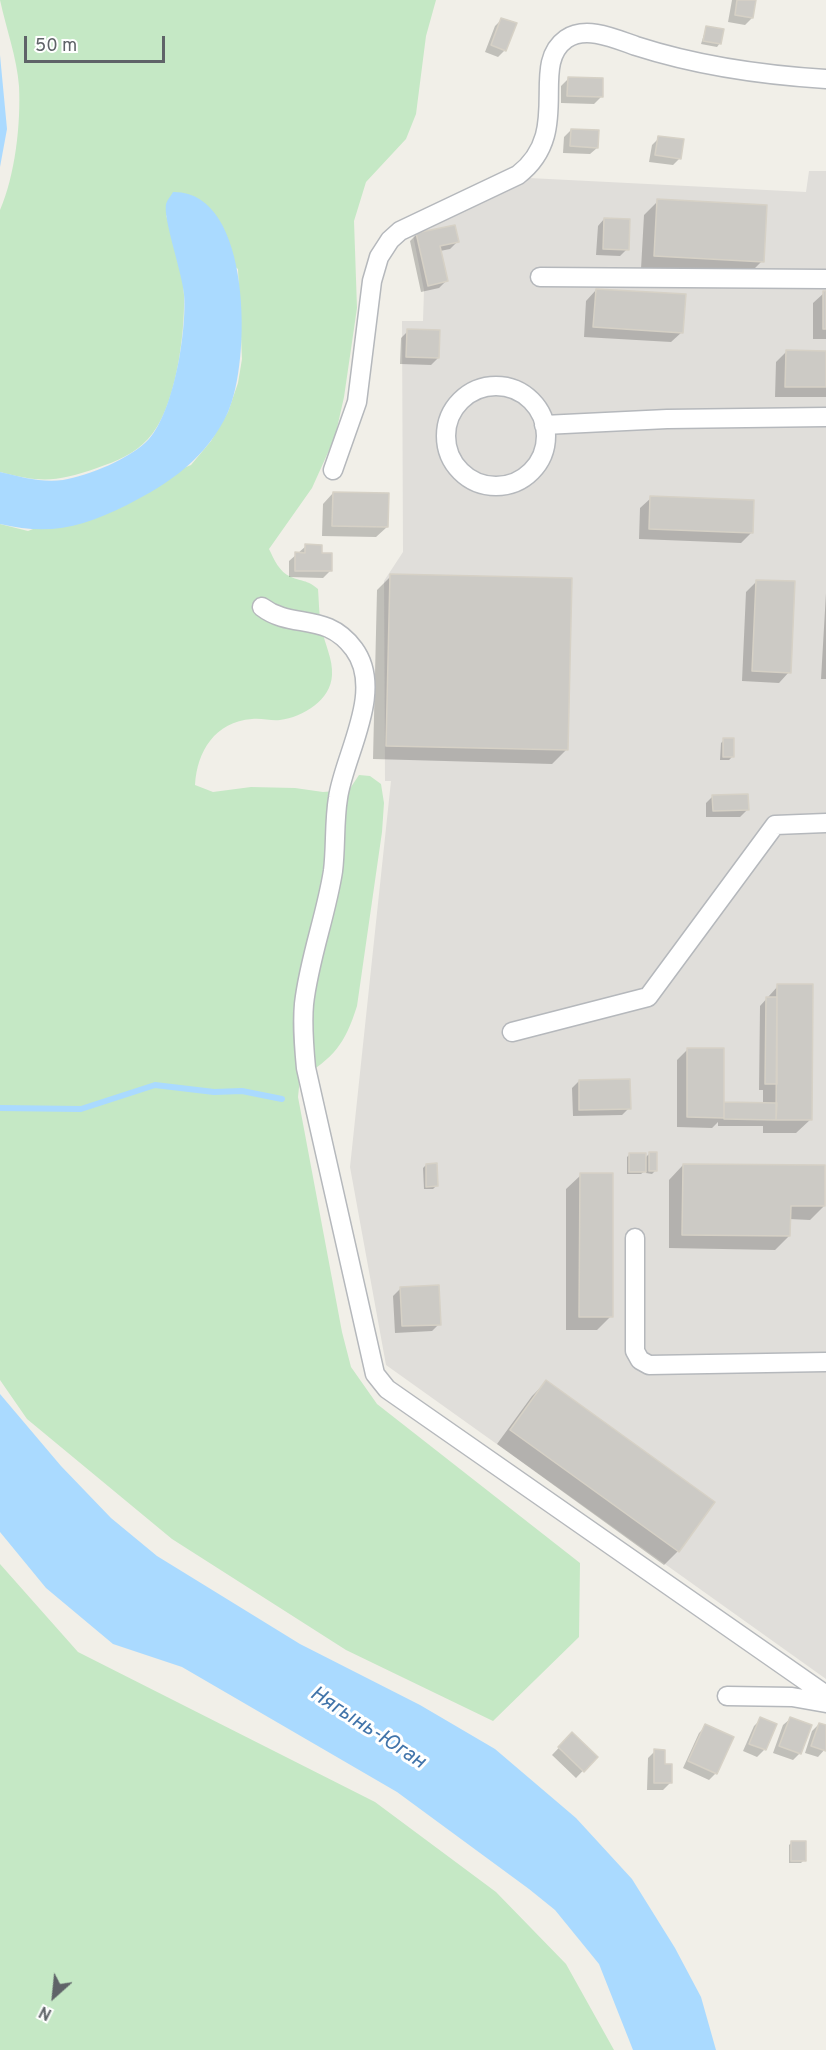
<!DOCTYPE html>
<html>
<head>
<meta charset="utf-8">
<style>
	body { margin:0 }
	#map { position:relative; width:826px; height:2050px; overflow:hidden; background:#f1efe8; font-family:Overpass,sans-serif }
	canvas { display:block }
	.north { position:absolute; left:24px; top:1966px; width:60px; height:60px; -webkit-text-stroke:4px #fff; paint-order:stroke; rotate:207deg; font-size:16px; font-weight:700; line-height:24px; text-align:center; color:#5f6368 }
	.north::after { content:''; display:block; margin:auto; width:21px; height:27px; background:#5f6368; clip-path:polygon(50% 0,100% 100%,50% 72%,0 100%) }
	.scale { position:absolute; left:24px; top:36px; width:141px; height:27px; box-sizing:border-box; border:3px solid #5f6368; border-top:0; padding-left:8px; font-size:18px; line-height:21px; white-space:nowrap; color:#5f6368; -webkit-text-stroke:4px #fff; paint-order:stroke }
</style>
</head>
<body>
<div id="map">
<canvas width="826" height="2050"></canvas>
<div class="north">N</div>
<div class="scale">50 m</div>
</div>
<script>
const c = document.querySelector('canvas').getContext('2d');
c.lineJoin = 'round';
function fill(path, color) { c.fillStyle = color; c.fill(path, 'evenodd'); }
function strokePath(path, color, width, dash) { c.strokeStyle = color; c.lineWidth = width; c.lineCap = dash ? 'butt' : 'round'; c.setLineDash(dash || []); c.stroke(path); }
function label(font, color, halo, rows, align = 'center') {
  c.font = font + ' Overpass,sans-serif'; c.lineWidth = 6; c.setLineDash([]); c.textBaseline = 'middle'; c.strokeStyle = halo; c.fillStyle = color; for (const [text, x, y, turn = 0] of rows) {
    c.save(); c.translate(x, y); c.rotate((+turn || 0) * Math.PI / 180); c.textAlign = isNaN(turn) ? turn : align; if (halo) c.strokeText(text, 0, 0); c.fillText(text, 0, 0); c.restore();
  }
}
fill(new Path2D(`
	M809,171H826V1679L386,1365L350,1167L391,781H385L384,581L403,552L402,321H423L424,290L412,230L529,178L806,192Z`), '#e0deda');
fill(new Path2D(`
	M0,0H436L426,36L416,114L406,139L366,182L354,221L357,308L344,397L335,437L312,488L269,549C274,559 279,572 291,577C302,582 306,579 318,589C319,602 319,617 322,630C325,645 333,659 332,675C331,700 303,717 280,720C271,721 262,718 252,719C215,722 197,751 195,785L213,792L251,787L295,788L323,792L349,790L359,775L370,776L381,784L384,803L382,832L357,1006C345,1044 334,1058 300,1078L298,1097L342,1332L351,1367L377,1404L580,1563L579,1637L493,1721L346,1650L172,1539L27,1419L0,1380V524L28,531L191,465L211,441L228,412L238,383L242,359L238,269L166,215C174,241 183,269 184,295C185,334 176,410 148,439C134,454 117,461 97,468C57,482 41,483 0,472V210C15,176 21,124 19,86C17,58 6,28 0,0Z
	M0,1564L78,1652L375,1802L496,1892L566,1964L614,2050H0Z`), '#c5e8c5');
fill(new Path2D(`
	M0,55L7,129L0,167Z
	M173,192C253,190 251,363 228,412C207,458 170,483 127,505C82,527 50,536 0,524V472C21,477 42,483 63,480C88,476 132,458 149,439C174,411 187,330 184,294C182,272 163,219 166,204C167,200 171,196 173,192Z
	M0,1394L61,1466L111,1518L157,1556L300,1644L420,1705L495,1749L576,1818L632,1879L675,1948L701,1997L716,2050H633L599,1964L555,1910L529,1889L397,1792L182,1667L113,1644L46,1588L0,1532Z`), '#aadaff');
fill(new Path2D(`
	M732,0H755L752,18L745,25L728,22Z
	M502,19L505,50L498,57L485,52L495,26Z
	M706,28L720,43L717,47L701,44Z
	M568,79L601,97L594,104L561,103V86Z
	M571,130L597,148L590,154L563,153L564,137Z
	M659,138L680,158L673,165L649,162L652,145Z
	M658,201L762,261L748,275L641,269L644,215Z
	M604,219L627,249L620,256L596,255L598,226Z
	M417,234L457,242L450,249L440,251L446,281L439,288L421,292L410,241Z
	M596,290L682,332L671,342L584,337L586,301Z
	M824,293H826V339H813V303Z
	M408,331L438,358L431,365L400,364L401,338Z
	M786,352H826V397H775L776,362Z
	M333,493L387,527L376,537L322,536L323,504Z
	M651,498L751,533L741,543L639,539L640,508Z
	M306,546L320,554L330,571L323,578L289,577V561Z
	M391,576L566,750L552,764L373,759L377,590Z
	M757,581L789,672L779,683L742,681L746,592Z
	M826,593V679H821Z
	M724,740L732,757L729,760H720L721,743Z
	M713,796L747,810L740,817H706V803Z
	M778,986L811,1119L796,1133H763V1126H718V1122L712,1128L677,1127V1060L688,1049L723,1106L763,1104V1090H759L760,1006Z
	M579,1081L629,1108L622,1115L573,1116L572,1088Z
	M630,1154L645,1158L649,1154L656,1170L652,1174L646,1173V1170L641,1174H627V1157Z
	M426,1165L436,1186L433,1189H424L423,1168Z
	M683,1165L824,1206L810,1220L789,1219V1236L775,1250L669,1248V1180Z
	M581,1175L611,1316L597,1330H566V1189Z
	M400,1289L439,1324L432,1331L395,1333L393,1296Z
	M546,1382L678,1551L664,1565L497,1444L532,1396Z
	M761,1719L775,1724L764,1750L757,1757L743,1751L754,1726Z
	M790,1719L800,1753L793,1760L773,1753L783,1725Z
	M819,1724L826,1727V1748L818,1757L805,1753L812,1731Z
	M706,1726L716,1773L709,1780L683,1768L699,1733Z
	M572,1734L596,1757L576,1778L552,1755Z
	M655,1751L670,1783L663,1790H647L648,1758Z
	M792,1842L804,1860L801,1863H789V1845Z`), '#0003');
strokePath(new Path2D(`
	M0,1108L81,1109L155,1085L214,1092L242,1091L282,1099`), '#aadaff', 6);
const building = new Path2D(`
	M737,0H756L753,18L735,15Z
	M501,18L517,23L506,51L491,45Z
	M706,26L724,29L721,44L703,41Z
	M568,77L603,78V97L567,96Z
	M571,129L599,130L598,148L570,146Z
	M658,136L684,139L681,159L655,155Z
	M657,199L767,205L764,262L654,256Z
	M604,218L630,219L629,250L603,249Z
	M455,225L459,242L440,246L448,281L428,286L416,233Z
	M596,289L686,294L683,333L593,327Z
	M823,291H826V329H823Z
	M407,329L440,330L439,358L406,357Z
	M786,350L826,351V387H785Z
	M333,492L389,493L388,527L332,526Z
	M650,496L754,500L753,533L649,529Z
	M305,544L322,545V553H332V571H295V552L305,553Z
	M390,574L572,578L568,750L386,746Z
	M756,580L795,581L791,673L752,671Z
	M723,738H734V757H723Z
	M748,794L749,810L713,811L712,795Z
	M777,984H813L812,1120H776Z
	M766,997H777V1084H765Z
	M687,1048H724V1118L687,1117Z
	M630,1079L631,1109L579,1110V1080Z
	M724,1102L777,1103L776,1120L724,1119Z
	M649,1152H657V1171H649Z
	M629,1153H646V1172H629Z
	M437,1163L438,1186L426,1187V1164Z
	M683,1164L825,1165V1206H791L790,1236L682,1235Z
	M580,1173H613V1317H579Z
	M439,1285L441,1325L402,1326L400,1287Z
	M546,1380L715,1502L679,1552L510,1430Z
	M760,1717L777,1724L766,1750L749,1744Z
	M790,1717L812,1725L801,1754L779,1746Z
	M819,1723L826,1725V1751L811,1746Z
	M705,1724L734,1737L717,1774L688,1761Z
	M572,1732L598,1757L584,1772L558,1747Z
	M654,1749L665,1750V1764H672V1783H654Z
	M791,1841H806V1861H791Z`);
fill(building, '#cccac5');
strokePath(building, '#d6d1c6', 1.5);
const minor = new Path2D(`
	M540,277L826,279
	M446 436a50 50 0 1 1 100 0a50 50 0 1 1-100 0Z
	M544,425L667,419L826,417
	M333,470L357,402L372,281L379,257L390,240L400,231L518,175C574,132 528,66 566,39C586,25 616,39 636,46C698,66 761,75 826,79
	M262,607C292,630 326,611 354,649C385,691 344,755 338,798C334,822 336,847 333,871C326,916 309,959 304,1004C302,1026 304,1047 306,1068L375,1374L387,1389L826,1695
	M512,1032L648,997L775,825L826,823
	M635,1238V1351L640,1360L649,1365L826,1362
	M727,1696L792,1697L826,1703`);
strokePath(minor, '#b5b8bc', 21);
strokePath(minor, '#fff', 18);
label('italic 21px', '#4174aa', '#fff', [
	["Нягынь-Юган",367,1729,33]
]);
</script>
</body>
</html>
